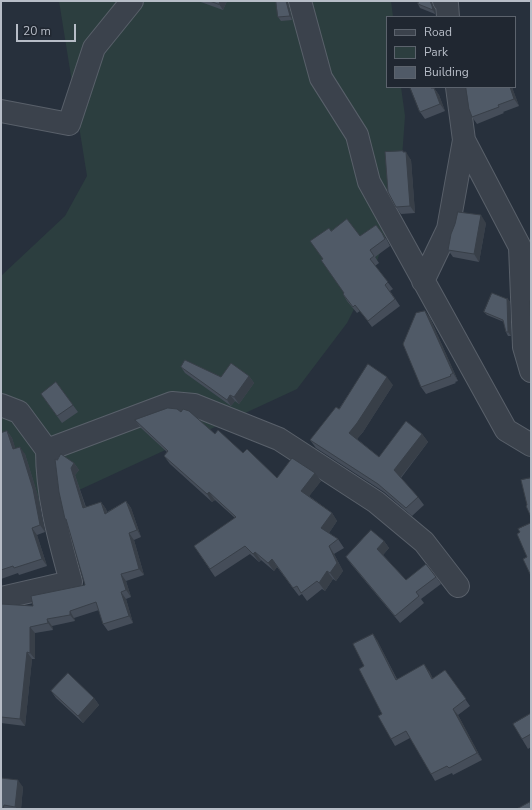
<!DOCTYPE html>
<html>
<head>
<meta charset="utf-8">
<style>
	body { margin:0 }
	#map { position:relative; width:532px; height:810px; overflow:hidden; background:#27303c; font-family:"Nunito Sans",sans-serif }
	canvas { display:block }
	.frame { position:absolute; inset:0; border:2px solid #b7bdc7; pointer-events:none }
	.legend { position:absolute; left:386px; top:16px; width:130px; height:72px; box-sizing:border-box; background:#202731; border:1px solid #5c636d; margin:0; padding:5px 7px; list-style:none; font-size:12px; color:#b7bdc7 }
	.legend li { display:flex; align-items:center; gap:8px; height:20px }
	.legend b { width:20px; border:1px solid #5c636d }
	.scale { position:absolute; left:16px; top:24px; width:60px; height:18px; box-sizing:border-box; border:2px solid #b7bdc7; border-top:0; padding-left:5px; font-size:12px; line-height:14px; white-space:nowrap; color:#b7bdc7; -webkit-text-stroke:3px #202731; paint-order:stroke }
</style>
</head>
<body>
<div id="map">
<canvas width="532" height="810"></canvas>
<div class="frame"></div>
<ul class="legend">
<li><b style="height:5px;background:#3b424c"></b>Road</li>
<li><b style="height:11px;background:#2c3e3f"></b>Park</li>
<li><b style="height:11px;background:#505a67"></b>Building</li>
</ul>
<div class="scale">20 m</div>
</div>
<script>
const c = document.querySelector('canvas').getContext('2d');
c.lineJoin = 'round';
function fill(path, color) { c.fillStyle = color; c.fill(path, 'evenodd'); }
function strokePath(path, color, width, dash) { c.strokeStyle = color; c.lineWidth = width; c.lineCap = dash ? 'butt' : 'round'; c.setLineDash(dash || []); c.stroke(path); }
fill(new Path2D(`
	M59,1H391L393,17H387V87H401L405,116L399,199L374,269L347,323L297,389L51,503L1,511V276L65,216L87,176Z`), '#2c3e3f');
const minor = new Path2D(`
	M300,1L321,78L357,135L369,182L506,430L531,445
	M444,1L447,4L448,17
	M457,87L464,140L520,247L524,347L531,371
	M1,111L69,124L94,48L132,1
	M423,281L448,229L464,140
	M1,405L19,412L47,450L172,403L194,405L279,439L376,502L424,542L458,586
	M1,598L71,582C59,538 47,496 47,450`);
strokePath(minor, '#59606a', 24);
strokePath(minor, '#3b424c', 22);
fill(new Path2D(`
	M198,1H227L223,10Z
	M432,1V4L435,9V14L420,8L418,4Z
	M288,3L292,20L281,21L278,17Z
	M466,87H512L513,90L519,106L503,112L504,113L477,124L472,117Z
	M433,88H434L439,95L445,111L425,119L420,112Z
	M404,152L411,160L415,213L401,214L396,207Z
	M486,223L479,262L453,257L448,250Z
	M376,225L387,240L390,246L375,257L379,263L375,266L393,289L390,291L400,306L372,327L360,311L357,313L347,301L343,294L344,293L323,259L331,231L360,236Z
	M507,298L510,302L511,336H508L506,332L504,322L487,315L484,312L507,299Z
	M425,311L430,318L458,381L455,382L456,383L426,394L421,387Z
	M181,367L221,377L249,376L254,383L239,404L235,401L231,406L185,373Z
	M56,382L78,412L62,423L41,394Z
	M393,385L363,432L357,439L379,457L422,434L428,442L401,478L418,497L424,505L412,516L384,492L316,448L310,440L339,409Z
	M181,412L215,434L243,453L277,478L321,481L309,496L332,513L337,521L329,533L338,539L344,548L334,554L343,571L336,581L333,579L325,591L322,589L307,601L302,594L299,596L277,567L274,571L261,560L259,562L250,554L215,577L194,546L235,518L215,500L212,502L170,464L164,456L167,452L141,428L135,420Z
	M7,431L12,438L15,448L25,454L38,496L45,532L37,535L47,566L19,575L18,573L1,579V432L2,433Z
	M57,460L74,463L79,470L75,475L86,507L101,502L106,509L107,512L126,501L131,508L141,537L134,540L144,575L126,581L131,597L126,599L133,623L108,631L103,624L99,610L74,618L75,621L52,626L53,630L35,633V659H32L25,726L1,723V604L33,606L85,585L67,522L65,519Z
	M384,541L389,548L383,555L406,580L436,577L441,584L421,599L424,603L400,623L351,564L346,557Z
	M377,640L397,679L429,671L433,679L445,670L470,706L458,715L482,760L453,775L452,773L435,781L431,774L410,738L395,746L391,739L364,666Z
	M51,691L94,698L99,705L83,723L56,698Z
	M531,714V747L528,749L522,739Z
	M1,778L23,787L21,809H1Z`), '#454d59');
fill(new Path2D(`
	M220,1H227L223,10L219,4Z
	M286,1H287L288,3L292,20L290,16Z
	M430,1H432V4L435,9V14L433,10Z
	M510,87H512L513,90L519,106L514,99Z
	M434,88L439,95L445,111L440,104Z
	M403,151L406,156V152L411,160L415,213L410,206Z
	M481,215L486,223L479,262L474,254Z
	M507,298L510,302L511,336L508,332Z
	M425,311L430,318L458,381L453,373Z
	M249,376L254,383L239,404L234,397Z
	M387,377L393,385L363,432L355,441L349,433Z
	M230,395L235,401L231,406L227,400Z
	M7,431L12,438L18,456L13,449Z
	M422,434L428,442L400,478L394,470Z
	M20,447L25,454L38,496L45,532L40,525Z
	M74,463L79,470L75,475L88,515L83,508L71,468Z
	M315,473L321,481L307,499L301,491Z
	M209,492L215,500L212,502L207,494Z
	M126,501L131,508L141,537L137,530Z
	M101,502L106,509L109,521L105,514Z
	M332,513L337,521L327,536L321,528Z
	M32,528L37,535L47,566L42,559Z
	M129,533L134,540L144,575L139,569Z
	M384,541L389,548L382,556L377,549Z
	M329,546L334,554L343,571L336,581L330,573Z
	M255,552L261,560L259,562L253,554Z
	M272,559L277,567L274,571L268,563Z
	M327,571L333,579L325,591L319,583Z
	M121,574L126,581L131,597L126,590Z
	M121,592L126,599L133,623L129,616Z
	M70,611L74,618L75,621L70,615Z
	M47,619L52,626L53,630L48,623Z
	M30,627L35,633V659L30,653Z
	M373,634L377,640L400,687L396,680Z
	M27,652L32,659L25,726L20,719Z
	M424,664L429,671L437,686L432,679Z
	M94,698L99,705L83,723L78,716Z
	M453,709L458,715L482,760L477,753Z
	M18,780L23,787L21,809H17L15,807Z`), '#383f48');
const building = new Path2D(`
	M210,1H220L219,4Z
	M276,1H286L290,16L278,17Z
	M419,1H430L432,6L433,10L418,4Z
	M410,87H431V88H434L440,104L420,112Z
	M466,87H510L514,99L498,105L499,107L472,117L469,109Z
	M403,151V152H406L410,206L396,207L388,192L385,152Z
	M458,212L481,215L474,254L448,250L451,234L455,224Z
	M347,219L360,236L376,225L382,233L385,239L370,250L374,256L370,259L388,282L385,285L395,299L368,321L355,305L353,307L343,294L344,293L321,260L323,259L310,241L329,228L331,231Z
	M492,293L507,299V298L508,332H506L503,320L484,312Z
	M530,301H531V324Z
	M425,311L453,373L450,375L451,376L421,387L403,344L416,313Z
	M185,360L221,377L231,363L249,376L234,397L230,395L227,400L181,367Z
	M368,364L387,377L357,423L349,433L379,457L406,421L422,434L394,470L418,497L406,508L378,484L310,440L336,407L339,409Z
	M56,382L73,405L57,416L41,394Z
	M168,408L177,409L181,412L183,409L189,411L215,434L218,430L243,453L247,449L277,478L292,458L315,473L301,491L332,513L321,528L338,539L329,546L337,563L330,573L327,571L319,583L317,581L301,593L297,586L293,588L272,559L268,563L255,552L253,554L245,546L210,569L194,546L236,517L209,492L207,494L164,456L168,451L135,420Z
	M7,431L13,449L20,447L33,489L40,525L32,528L42,559L14,568L13,566L1,570V433Z
	M61,454L74,463L71,468L83,508L101,502L105,514L126,501L137,530L129,533L139,569L121,574L126,590L121,592L129,616L103,624L96,602L70,611V615L47,619L48,623L30,627V653L27,652L20,719L1,717V604L33,606L31,596L85,585L66,519H65L59,492L55,459L57,460Z
	M531,478V517L526,506L527,505L521,480Z
	M531,523V576L523,559L527,557L517,534L520,532L518,529Z
	M371,530L384,541L377,549L406,580L426,564L436,577L416,592L419,596L395,616L346,557Z
	M373,634L396,680L424,664L432,679L445,670L466,699L453,709L477,753L449,768L447,766L431,774L406,731L391,739L378,716L382,714L359,669L364,666L353,644Z
	M68,673L94,698L78,716L51,691Z
	M530,714L531,715V734L522,739L513,724Z
	M1,778L18,780L15,807L4,805L3,809H1Z
	M530,802L531,809H517Z`);
fill(building, '#505a67');
strokePath(building, '#383f48', 1);
</script>
</body>
</html>
